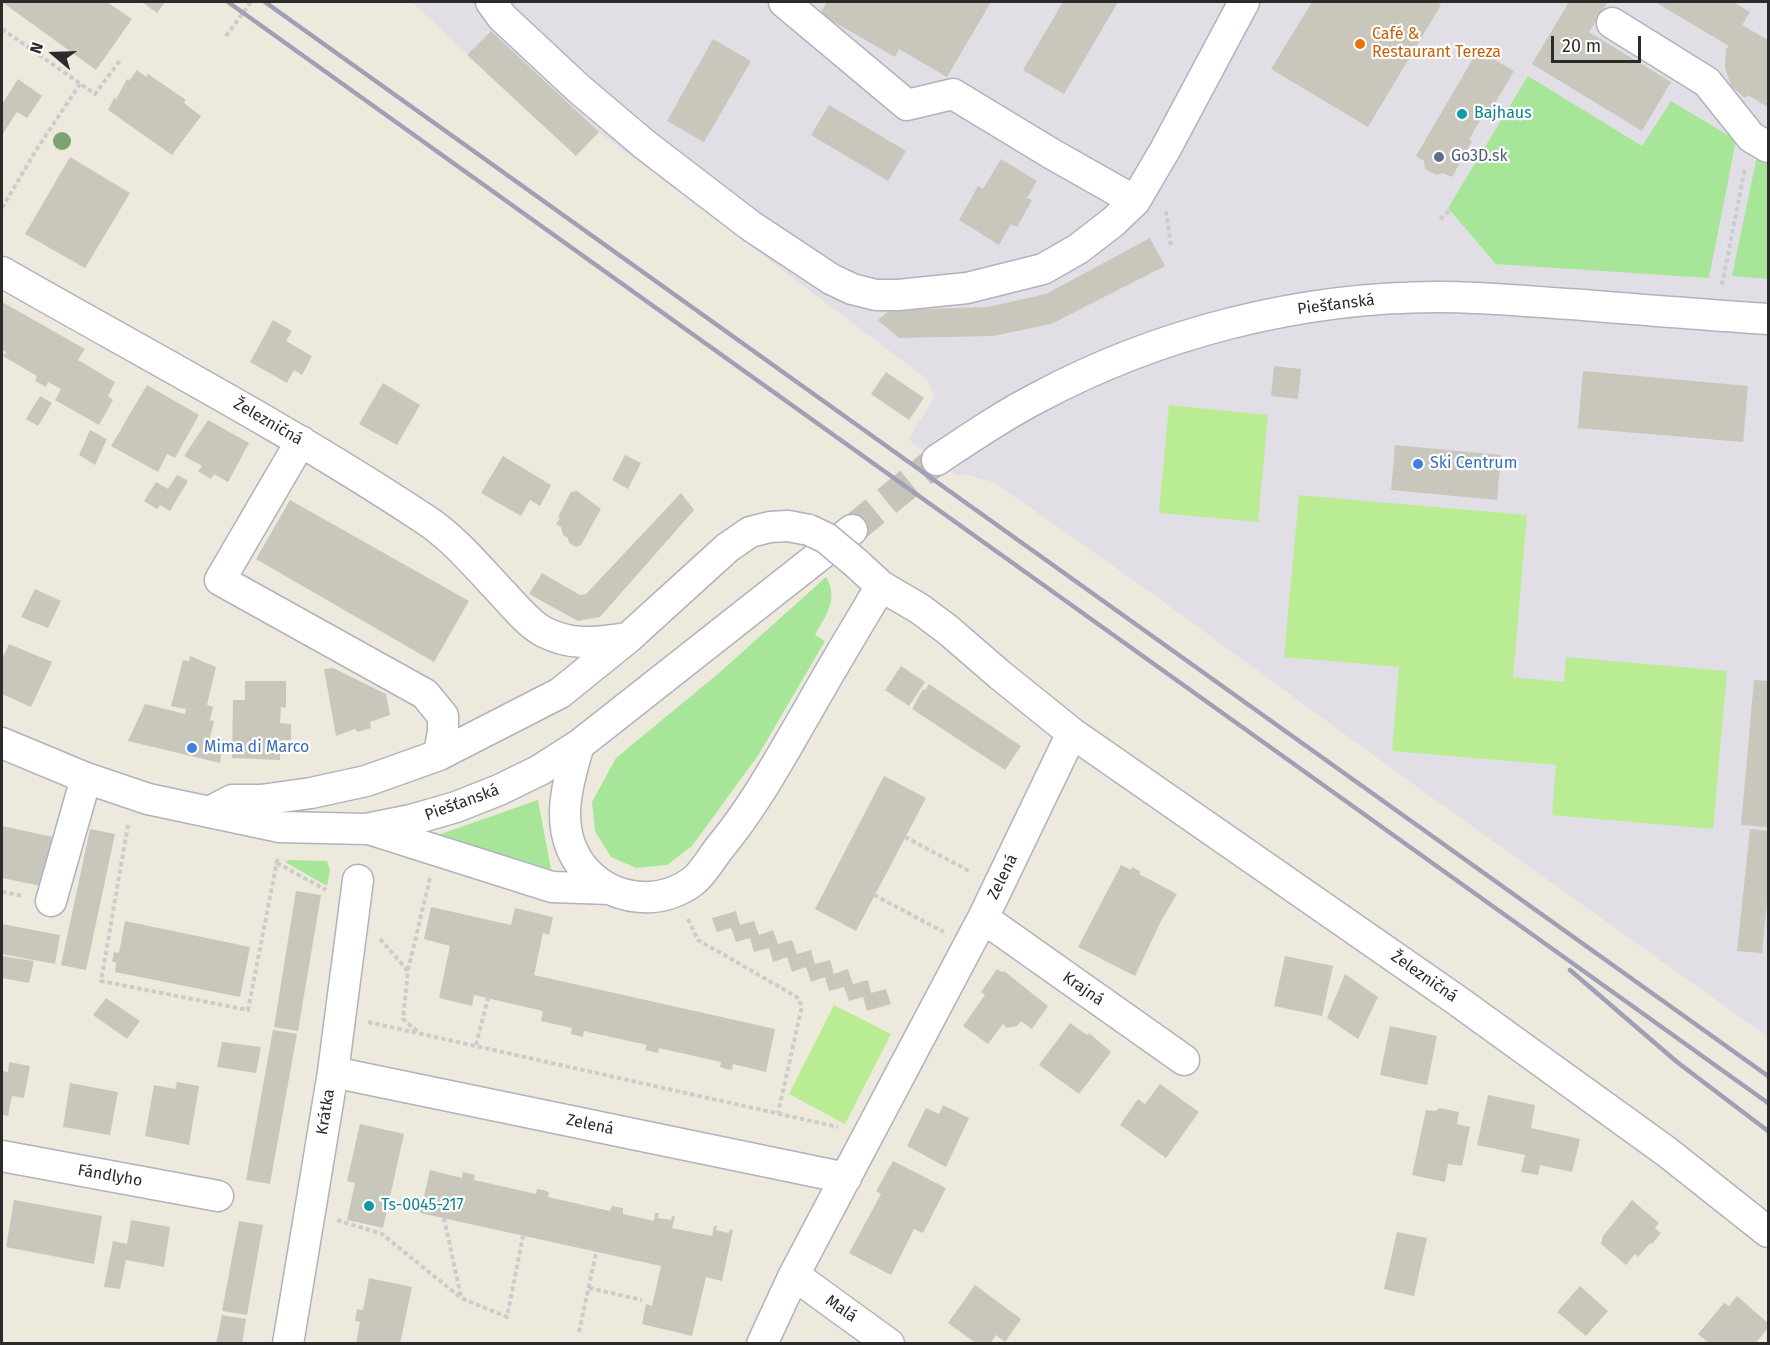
<!DOCTYPE html>
<html>
<head>
<meta charset="utf-8">
<style>
	body { margin:0 }
	#map { position:relative; width:1770px; height:1345px; overflow:hidden; background:#ede9dd; font-family:"Fira Sans",sans-serif }
	canvas { display:block }
	.frame { position:absolute; inset:0; border:3px solid #2b2b2b; pointer-events:none }
	.north { position:absolute; left:24px; top:24px; width:60px; height:60px; -webkit-text-stroke:4px #fff; paint-order:stroke; rotate:289deg; font-size:16px; font-weight:700; line-height:24px; text-align:center; color:#2b2b2b }
	.north::after { content:''; display:block; margin:auto; width:21px; height:27px; background:#2b2b2b; clip-path:polygon(50% 0,100% 100%,50% 72%,0 100%) }
	.scale { position:absolute; left:1551px; top:36px; width:90px; height:27px; box-sizing:border-box; border:3px solid #2b2b2b; border-top:0; padding-left:8px; font-size:18px; line-height:21px; white-space:nowrap; color:#2b2b2b; -webkit-text-stroke:4px #fff; paint-order:stroke }
</style>
</head>
<body>
<div id="map">
<canvas width="1770" height="1345"></canvas>
<div class="frame"></div>
<div class="north">N</div>
<div class="scale">20 m</div>
</div>
<script>
const c = document.querySelector('canvas').getContext('2d');
c.lineJoin = 'round';
function fill(path, color) { c.fillStyle = color; c.fill(path, 'evenodd'); }
function strokePath(path, color, width, dash) { c.strokeStyle = color; c.lineWidth = width; c.lineCap = dash ? 'butt' : 'round'; c.setLineDash(dash || []); c.stroke(path); }
function label(font, color, halo, rows, align = 'center') {
  c.font = font + ' "Fira Sans",sans-serif'; c.lineWidth = 4.5; c.setLineDash([]); c.textBaseline = 'middle'; c.strokeStyle = halo; c.fillStyle = color; for (const [text, x, y, turn = 0] of rows) {
    c.save(); c.translate(x, y); c.rotate((+turn || 0) * Math.PI / 180); c.textAlign = isNaN(turn) ? turn : align; if (halo) c.strokeText(text, 0, 0); c.fillText(text, 0, 0); c.restore();
  }
}
fill(new Path2D(`
	M412,2H1768V1037L1406,779L1139,584L995,483L964,474L957,476L912,443L909,438L935,396L927,379L599,132L576,156Z`), '#e1dee6');
fill(new Path2D(`
	M1528,76L1642,146L1671,101L1736,140L1709,278L1496,264L1448,208Z
	M1758,151L1768,158V279L1732,276Z
	M826,577C839,599 826,615 815,635L825,641L759,754L692,846L667,865L636,868L611,857L595,831L592,802L616,758L719,673Z
	M538,800L551,869L438,835Z
	M289,860L327,861L330,870L327,886L285,862Z`), '#a7e698');
fill(new Path2D(`
	M1169,405L1268,415L1258,522L1159,513Z
	M1299,495L1527,515L1513,677L1564,682L1566,657L1727,671L1713,829L1552,815L1556,765L1392,751L1399,667L1284,657Z
	M834,1005L891,1034L845,1124L789,1094Z`), '#baed93');
fill(new Path2D(`
	M2,2H107L132,19L96,70Z
	M142,2H165L157,13Z
	M827,2H991L947,77L899,49L895,57L820,14Z
	M1063,2H1118L1064,94L1023,70Z
	M1312,2H1436L1441,5L1368,127L1271,69Z
	M1569,2H1608L1589,32L1671,82L1642,131L1532,64Z
	M1655,2H1733L1750,12L1742,25L1768,40V107L1761,103L1759,104L1760,102L1748,95L1745,98L1731,86L1725,68L1726,49L1729,46Z
	M491,31L599,132L576,156L467,55Z
	M713,39L751,61L704,142L667,121Z
	M1478,50L1514,71L1488,115L1484,113L1469,140L1472,141L1452,177L1443,173L1436,175L1425,169L1424,161L1416,156Z
	M137,70L146,77L148,74L186,100L184,103L201,116L172,155L108,110L114,98L116,99L127,79L129,81Z
	M18,79L42,96L27,118L17,112L2,135V104Z
	M829,105L906,151L888,181L811,135Z
	M70,157L130,193L85,268L25,234Z
	M1001,159L1037,181L1027,198L1032,200L1017,227L1011,224L999,245L959,220L978,186L983,189Z
	M1150,238L1165,266L1051,324L993,336L899,338L878,320L890,310L988,307L1046,294Z
	M2,302L85,349L78,360L115,382L108,396L113,400L99,425L55,400L61,389L48,382L46,387L35,381L37,376L3,356L6,352L2,350Z
	M273,320L292,331L286,341L312,356L302,375L294,370L287,383L250,362Z
	M1274,366L1301,369L1298,399L1271,396Z
	M1583,371L1748,386L1743,442L1578,428Z
	M886,372L924,398L909,420L871,394Z
	M383,383L420,405L397,445L359,424Z
	M147,385L199,415L175,458L167,454L158,472L111,446Z
	M40,396L52,403L38,426L26,419Z
	M208,420L249,443L228,482L214,474L211,479L198,471L202,466L184,456Z
	M90,430L107,439L95,465L79,455Z
	M1395,445L1501,455L1497,500L1391,490Z
	M625,455L641,463L628,489L612,480Z
	M503,456L551,485L540,506L530,500L521,516L481,493Z
	M177,475L188,481L170,511L160,505L157,509L144,501L156,482L168,489Z
	M577,491L601,509L581,545L576,547L569,543L568,538L563,535L561,527L556,524L560,518L558,517L571,492Z
	M681,493L694,510L600,617L578,621L529,594L542,573L580,595L586,594Z
	M290,500L469,601L434,662L256,559Z
	M35,589L61,601L48,628L21,617Z
	M9,644L52,662L31,707L2,694V659Z
	M190,656L216,667L207,705L213,707L210,720L214,721L210,738L223,739L220,763L128,741L145,704L185,714L186,709L171,706L183,660L189,661Z
	M901,666L925,682L909,706L885,690Z
	M333,668L386,694L390,715L370,722L371,728L358,732L355,729L336,736L324,669Z
	M1754,680L1768,681V827L1741,825Z
	M245,681H286V708L281,707L280,723L291,724V740H281L280,760L232,758L233,700H245Z
	M929,684L1021,746L1005,770L912,709L923,689L925,690Z
	M884,776L926,798L856,931L815,909Z
	M2,826L57,838L46,887L2,878Z
	M90,829L115,834L86,970L61,965Z
	M1750,829L1768,831V892L1762,953L1737,951Z
	M1121,865L1131,870L1132,867L1141,872L1139,874L1177,894L1161,921L1135,976L1078,947Z
	M296,891L321,895L298,1031L274,1027Z
	M431,907L511,925L515,908L553,917L549,935L543,933L534,975L775,1029L766,1072L733,1064L732,1070L726,1069L720,1067L721,1062L659,1048L658,1053L645,1050L647,1045L584,1031L583,1037L571,1034L572,1028L541,1021L543,1011L474,995L472,1006L439,998L450,946L424,939Z
	M736,911L740,925L754,921L759,935L773,930L778,944L792,940L797,954L811,950L815,964L830,960L834,974L848,969L853,984L868,980L871,993L886,989L891,1004L867,1011L863,997L849,1001L844,987L829,991L825,977L811,982L806,967L792,972L787,957L773,962L769,948L754,952L750,938L736,942L731,928L717,932L712,918Z
	M125,921L250,947L240,997L115,972L116,962H112L114,952L119,953Z
	M2,924L60,935L55,964L2,954Z
	M2,956L34,961L29,983L2,978Z
	M1285,956L1333,966L1322,1016L1274,1006Z
	M997,969L1002,972L1004,971L1048,1006L1032,1029L1021,1021L1017,1026L1007,1028L1003,1024L988,1044L963,1026L985,995L981,992Z
	M1345,974L1378,997L1358,1039L1327,1018Z
	M106,998L140,1021L127,1039L93,1015Z
	M1070,1023L1087,1035L1089,1033L1111,1052L1079,1094L1039,1065Z
	M1390,1026L1437,1036L1427,1085L1380,1075Z
	M273,1030L297,1034L270,1184L246,1180Z
	M222,1042L261,1047L256,1073L217,1067Z
	M9,1062L30,1066L24,1098L12,1096L8,1116L2,1115V1071L8,1072Z
	M177,1082L199,1086L189,1145L145,1136L154,1085L175,1089Z
	M70,1083L118,1092L110,1135L63,1127Z
	M1160,1084L1199,1112L1166,1158L1120,1125L1138,1099L1145,1104Z
	M1488,1095L1535,1105L1531,1128L1580,1139L1572,1172L1540,1165L1538,1175L1521,1172L1525,1155L1477,1145Z
	M943,1105L969,1118L946,1167L907,1146L926,1108L939,1114Z
	M1440,1108L1459,1112L1457,1124L1470,1127L1462,1166L1448,1164L1445,1182L1412,1175L1426,1110L1435,1111Z
	M360,1124L404,1134L383,1228L347,1220L355,1183L347,1181Z
	M893,1161L946,1188L923,1233L914,1229L891,1275L849,1253L881,1194L876,1191Z
	M430,1170L462,1178L463,1172L475,1175L474,1180L536,1194L537,1189L543,1190L549,1192L548,1197L610,1211L612,1206L623,1208V1214L654,1221L655,1213H659L658,1218L671,1220L672,1216L675,1217L672,1228L712,1236L714,1226H717L716,1230L729,1233L730,1229L733,1230L722,1281L706,1277L692,1336L642,1324L646,1304L652,1306L661,1266L420,1213Z
	M14,1200L102,1216L94,1264L6,1247Z
	M1632,1200L1659,1223L1655,1228L1661,1233L1652,1244L1650,1243L1638,1257L1635,1254L1626,1265L1601,1244L1603,1236Z
	M131,1220L170,1227L164,1267L126,1260L120,1289L104,1287L113,1241L127,1244Z
	M239,1221L263,1225L247,1315L222,1311Z
	M1397,1232L1427,1238L1414,1296L1384,1289Z
	M369,1278L412,1287L400,1344H356L360,1322L355,1321L357,1309L363,1310Z
	M975,1285L1021,1319L1005,1342L996,1335L990,1344H977L948,1323Z
	M1580,1286L1608,1311L1586,1336L1557,1312Z
	M1737,1296L1768,1323V1328L1755,1344H1710L1698,1334L1724,1303L1729,1306Z
	M222,1315L246,1319L242,1344H216Z`), '#c9c7bb');
strokePath(new Path2D(`
	M852,530L937,460`), '#c6c3b9', 30, [30, 15]);
const minor = new Path2D(`
	M491,2L502,17L578,88L644,144L751,226L831,279L852,289L876,295H898L967,288L1043,269L1078,249L1113,222L1135,201L1165,150L1244,2
	M784,2L907,105L953,94L1052,154L1135,201
	M1612,23L1707,82L1751,137L1768,147
	M2,272C143,353 289,429 426,520C455,539 480,570 504,595C516,608 529,624 544,632C574,647 597,642 628,638
	M301,441L220,580L425,694L443,716V731L439,755
	M937,460C970,438 1002,416 1037,398C1158,333 1300,297 1438,297C1486,297 1535,302 1583,305C1645,310 1707,315 1768,319
	M856,563L881,586L920,609L948,630L1000,675L1072,733L1455,999L1667,1152L1768,1232
	M2,743L86,778L148,799L280,827L366,829L411,820L456,807L499,790L540,770L579,745L852,530
	M579,745C566,787 553,833 585,870C613,901 659,906 692,882C703,874 712,857 721,846C755,805 780,758 807,712C831,669 856,628 881,586
	M215,809L232,800H261L311,793L366,781L439,755L560,693L628,638L727,548L750,532L770,527L788,526L809,530
	M369,829L552,887L610,889
	M51,901L86,778
	M983,918L1184,1060
	M333,1072L846,1178
	M2,1156L218,1196
	M794,1275L889,1344
	M288,1344L333,1072L358,880
	M762,1344L794,1275L983,918L1072,733`);
strokePath(minor, '#b1b1bf', 33);
strokePath(new Path2D(`
	M2,29L95,94L121,59
	M226,36L251,2
	M2,208L38,147L80,84
	M1166,211L1171,246
	M1440,219L1450,210
	M1722,285L1745,168
	M128,825L101,981L248,1010L278,856
	M905,837L971,872
	M277,863L326,890
	M2,892L24,896
	M874,895L944,932
	M688,919L698,940L797,997L802,1006L778,1113
	M380,939L408,971L403,1019L419,1033
	M408,970L430,878
	M368,1022L838,1127
	M476,1045L488,998
	M444,1218L461,1297
	M337,1220L382,1234L461,1298L507,1317L523,1236
	M589,1288L642,1300
	M579,1332L596,1253`), '#ccc', 4, [4.5, 3]);
strokePath(minor, '#fff', 30);
strokePath(new Path2D(`
	M228,2L1768,1103
	M265,2L1768,1076
	M1570,970L1677,1062L1768,1131`), '#9f9fb6', 4.5);
const minorBridge = new Path2D(`
	M809,530L826,538L856,563`);
strokePath(minorBridge, '#b1b1bf', 33, []);
strokePath(minorBridge, '#fff', 30);
c.fillStyle = '#7ba471';
for (const [x, y] of [
	[62,141]
]) { c.beginPath(); c.arc(x, y, 9, 0, 2 * Math.PI); c.fill(); }
for (const [x, y, r, color] of [
	[1360,44,6,"#e8710a"],
	[1462,114,6,"#0f9aa8"],
	[1439,157,6,"#5c6f8a"],
	[1418,464,6,"#3f7fe0"],
	[192,748,6,"#3f7fe0"],
	[369,1206,6,"#0f9aa8"]
]) { const dot = new Path2D(); dot.arc(x, y, r, 0, 2 * Math.PI); c.fillStyle = color; c.fill(dot); strokePath(dot, '#fff', 2); }
label('16px', '#c56008', '#fff', [
	["Café &",1372,35],
	["Restaurant Tereza",1372,53]
], 'left');
label('16px', '#0d838f', '#fff', [
	["Bajhaus",1474,114],
	["Ts-0045-217",381,1206]
], 'left');
label('16px', '#4e5e75', '#fff', [
	["Go3D.sk",1451,157]
], 'left');
label('16px', '#2b2b2b', '#fff', [
	["Piešťanská",1336,305,-7],
	["Železničná",268,422,30],
	["Piešťanská",462,803,-20],
	["Zelená",1003,877,-64],
	["Železničná",1424,977,35],
	["Krajná",1083,989,35],
	["Krátka",326,1112,-81],
	["Zelená",590,1125,12],
	["Fándlyho",110,1176,10],
	["Malá",841,1309,35]
]);
label('16px', '#366cbe', '#fff', [
	["Ski Centrum",1430,464],
	["Mima di Marco",204,748]
], 'left');
</script>
</body>
</html>
